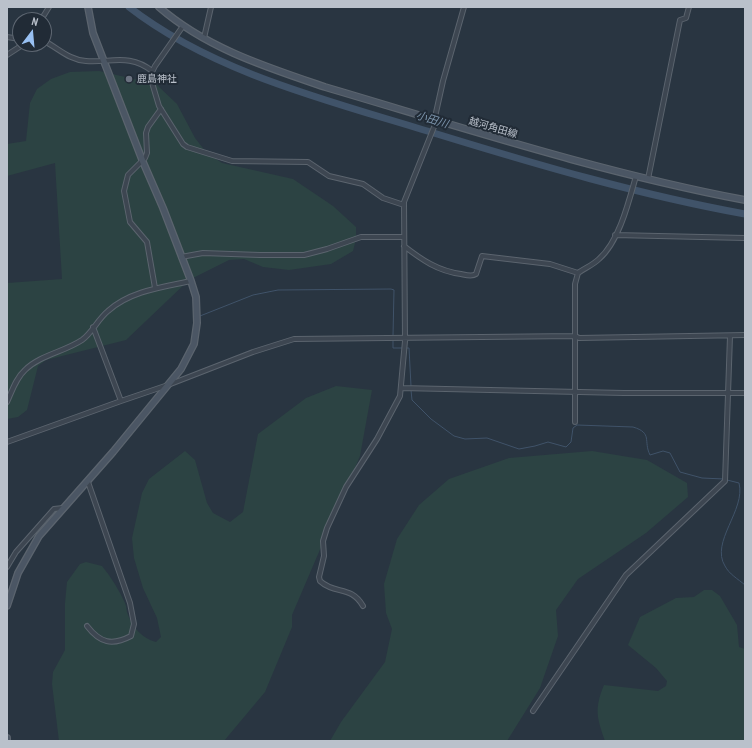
<!DOCTYPE html>
<html>
<head>
<meta charset="utf-8">
<style>
	body { margin:0 }
	#map { position:relative; width:752px; height:748px; overflow:hidden; background:#293541; font-family:"PT Sans Narrow",sans-serif }
	canvas { display:block }
	.frame { position:absolute; inset:0; border:8px solid #bac1cb; pointer-events:none }
	.north { position:absolute; left:12px; top:12px; width:40px; height:40px; box-sizing:border-box; background:#212b36; border:1px solid #5e6772; border-radius:50%; rotate:16deg; font-size:11px; font-weight:700; line-height:16px; text-align:center; color:#bac1cb }
	.north::after { content:''; display:block; margin:auto; width:14px; height:18px; background:#98c0f2; clip-path:polygon(50% 0,100% 100%,50% 72%,0 100%) }
</style>
</head>
<body>
<div id="map">
<canvas width="752" height="748"></canvas>
<div class="frame"></div>
<div class="north">N</div>
</div>
<script>
const c = document.querySelector('canvas').getContext('2d');
c.lineJoin = 'round';
function fill(path, color) { c.fillStyle = color; c.fill(path, 'evenodd'); }
function strokePath(path, color, width, dash) { c.strokeStyle = color; c.lineWidth = width; c.lineCap = dash ? 'butt' : 'round'; c.setLineDash(dash || []); c.stroke(path); }
function label(font, color, halo, rows, align = 'center') {
  c.font = font + ' "PT Sans Narrow","Noto Sans JP",sans-serif'; c.lineWidth = 4; c.setLineDash([]); c.textBaseline = 'middle'; c.strokeStyle = halo; c.fillStyle = color; for (const [text, x, y, turn = 0] of rows) {
    c.save(); c.translate(x, y); c.rotate((+turn || 0) * Math.PI / 180); c.textAlign = isNaN(turn) ? turn : align; if (halo) c.strokeText(text, 0, 0); c.fillText(text, 0, 0); c.restore();
  }
}
fill(new Path2D(`
	M99,71L156,84L177,104L195,138L206,152L222,163L293,179L333,206L356,227V239L353,251L331,264L289,270L263,267L244,259L229,260L189,280L126,340L46,360L38,366L27,410L18,417L7,419V283L62,279L55,163L7,176V144L26,141L30,103L37,89L51,79L70,72Z
	M336,386L372,390L360,456L292,615V627L265,692L224,741H59L52,684L53,672L65,650V603L67,582L80,564L86,562L102,566C111,577 119,590 125,603C127,607 126,611 128,615C133,628 143,639 156,642L161,637L157,618L143,588L134,558L132,538L142,493L149,479L185,451L195,460L207,503L213,513L230,522L243,512L258,434L306,398Z
	M592,451L647,460L687,483L688,497L646,533L578,579L556,610L558,636L540,688L507,741H330L341,722L385,662L392,629L386,613L384,584L397,539L419,505L449,479L509,458Z
	M704,590H712L720,596L737,625L739,647L745,649V741H605C597,718 594,709 604,685L658,691L666,686L667,681L656,668L628,645L640,617L676,598L694,597Z`), '#2c4343');
strokePath(new Path2D(`
	M200,316L253,295L278,290L391,289L394,290L393,336
	M393,340V348H404
	M407,348H409L411,386
	M411,390L412,400L431,419L454,436L465,439L487,438L519,449L535,446L548,442L566,447L571,442L573,428L577,425L633,427C653,433 643,441 650,455L663,451L670,453L680,472L702,478L724,479
	M727,480L739,483C746,510 710,542 725,566C729,574 738,579 745,585`), '#405369', 1);
strokePath(new Path2D(`
	M129,7C215,74 334,102 437,134C538,165 640,195 745,214`), '#405369', 7);
const street = new Path2D(`
	M41,20L49,7
	M183,26L155,66L150,76L159,106L183,144L187,147L232,161L308,162L329,176L363,184L383,198L404,205
	M7,37L20,39
	M204,38L211,7
	M44,41C58,48 69,60 86,61C110,63 130,53 152,71
	M7,55L24,44
	M648,179L680,20L686,18L689,7
	M615,235L745,238
	M404,246C422,260 438,271 461,274C466,275 472,277 476,274L482,256L550,264L578,273
	M181,257L203,253L260,255H304L327,249L361,237H404
	M155,288L147,242L130,222L124,191L128,175L145,158L147,153L146,133L148,127L161,109
	M93,327L121,401
	M401,388L624,393H745
	M7,402C12,391 16,378 25,370C40,355 64,352 82,340C92,333 98,319 108,311C130,291 163,287 191,281
	M575,422V284L578,273C585,268 593,265 599,259C619,242 629,201 636,176
	M7,442L121,401L168,385L253,352L294,339L575,336L579,338L745,335
	M7,567L16,552L54,509L63,508
	M363,606C351,585 335,595 320,581L319,577L324,556L323,541L327,528L346,487L377,439L400,396L405,341L404,202L436,122L435,117L443,81L464,7
	M87,626C100,643 112,646 131,636L134,624L130,603L88,482
	M533,711L626,575L725,481L730,336`);
const secondary = new Path2D(`
	M159,7C206,48 266,67 325,87C464,128 602,173 745,200
	M7,606L18,573L39,536L113,452L181,369L194,344L197,323L196,297L191,281L163,208L143,162L93,33L88,7
	M7,738V741`);
strokePath(street, '#5b646e', 6);
strokePath(secondary, '#5b646e', 8);
strokePath(street, '#3d4651', 4);
strokePath(secondary, '#4b5664', 5.5);
for (const [x, y, r, color] of [
	[129,79,4,"#6b7280"]
]) { const dot = new Path2D(); dot.arc(x, y, r, 0, 2 * Math.PI); c.fillStyle = color; c.fill(dot); strokePath(dot, '#212b36', 1.5); }
label('10px', '#bac1cb', '#212b36', [
	["鹿島神社",137,79]
], 'left');
label('10px', '#bac1cb', '#212b36', [
	["越河角田線",493,128,16]
]);
label('italic 11px', '#7c94ab', '#212b36', [
	["小田川",432,120,17]
]);
</script>
</body>
</html>
